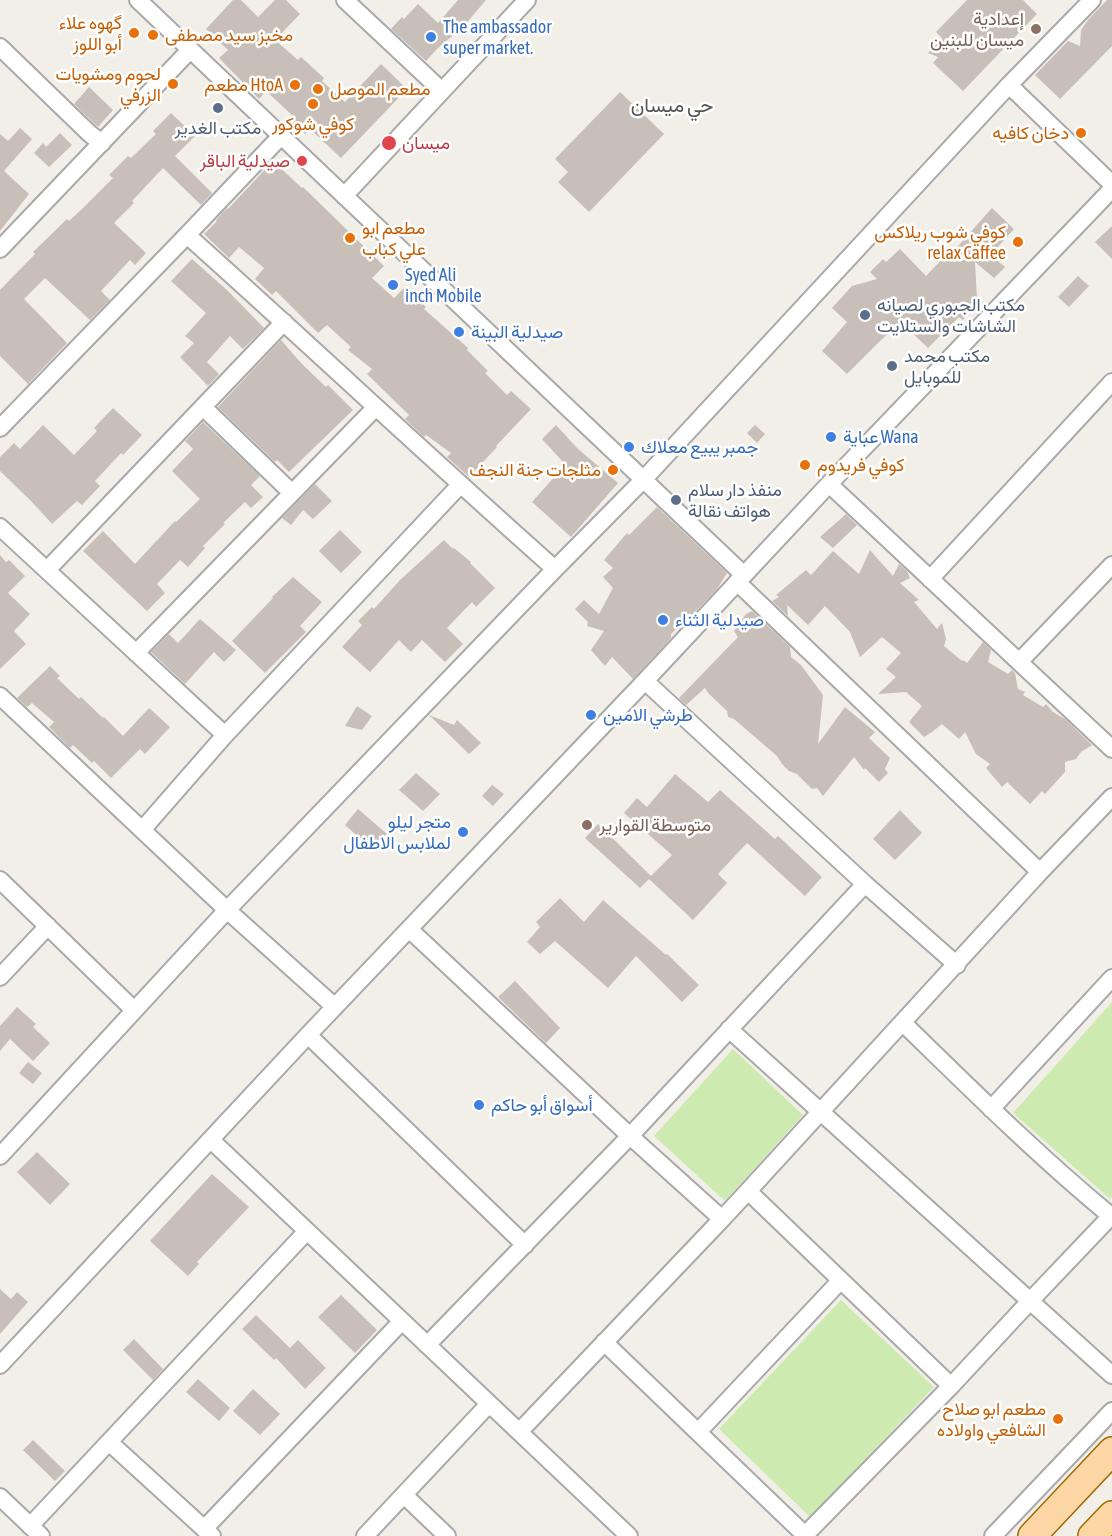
<!DOCTYPE html>
<html>
<head>
<meta charset="utf-8">
<style>
	body { margin:0 }
	canvas { display:block; background:#f2efe9 }
</style>
</head>
<body>
<canvas width="1112" height="1536"></canvas>
<script>
const c = document.querySelector('canvas').getContext('2d');
c.lineJoin = 'round';
function fill(path, color) { c.fillStyle = color; c.fill(path, 'evenodd'); }
function strokePath(path, color, width, dash) { c.strokeStyle = color; c.lineWidth = width; c.lineCap = dash ? 'butt' : 'round'; c.setLineDash(dash || []); c.stroke(path); }
function label(font, color, halo, rows, align = 'center') {
  c.font = font + ' "Asap Condensed",Vazirmatn,sans-serif'; c.lineWidth = 5; c.setLineDash([]); c.textBaseline = 'middle'; c.strokeStyle = halo; c.fillStyle = color; for (const [text, x, y, turn = 0] of rows) {
    c.save(); c.translate(x, y); c.rotate((+turn || 0) * Math.PI / 180); c.textAlign = isNaN(turn) ? turn : align; if (halo) c.strokeText(text, 0, 0); c.fillText(text, 0, 0); c.restore();
  }
}
fill(new Path2D(`
	M1112,1002V1196L1110,1199L1013,1113Z
	M733,1049L803,1115L725,1201L654,1136Z
	M841,1300L934,1387L810,1517L719,1429Z`), '#cdebb0');
fill(new Path2D(`
	M233,0H241L258,17L275,0H286L300,14L275,40L298,60L301,57L324,78L322,81L345,102L381,64L407,89L341,158L310,129L305,134L288,118L292,115L266,91L259,99L219,58L228,50L206,29Z
	M458,0H486L463,27L438,48L426,61L391,29L402,17L404,19L418,4L438,23Z
	M967,0H1023L1037,14L963,91L933,63L938,57L928,53L942,38L936,32Z
	M1107,0H1112V46L1060,99L1035,75L1068,41L1080,46L1081,30L1088,20Z
	M89,87L113,110L98,127L74,104Z
	M620,92L664,134L589,212L558,182L568,172L555,159Z
	M171,113L195,136L175,156L212,193L201,205L163,168L132,201L134,203L114,223L146,253L135,265L130,260L101,291L110,300L90,320L45,278L24,299L67,343L28,384L0,356V290L35,254L33,252L67,219L69,221L82,209L113,178L109,175L128,156L131,158L156,134L153,131Z
	M20,128L32,139L4,171L29,194L0,231V134L8,141Z
	M60,133L72,145L49,167L34,153L43,143L46,147Z
	M273,161L302,188L303,187L384,266L372,278L394,298L405,287L426,307L424,309L468,348L467,350L488,371L485,373L507,395L511,391L531,409L496,446L497,447L469,477L447,457L451,453L426,435L424,437L405,419L409,415L367,374L372,369L348,350L351,347L327,325L318,333L276,291L272,295L255,279L264,268L239,247L229,258L204,234L217,221L216,220L227,208L228,209Z
	M992,208L1014,229L995,250L998,254L994,258L1005,267L994,278L975,262L977,299L980,301L963,320L959,317L928,348L901,322L880,341L847,374L822,351L847,322L832,308L852,286L877,279L870,272L883,259L886,262L900,249L926,276L949,252L951,254Z
	M1112,226V259L1095,242Z
	M192,259L228,291L264,328L243,349L230,336L207,362L219,374L208,386L180,357L194,343L185,336L206,313L171,281Z
	M1078,276L1089,286L1069,307L1058,297Z
	M281,340L301,363L326,387L328,385L353,410L289,472L277,460L275,462L218,407Z
	M113,408L142,435L123,455L121,453L95,481L100,486L82,505L77,501L52,524L31,501L0,471V457L14,443L20,449L43,425L74,455L97,431L94,428Z
	M203,422L260,476L251,485L263,497L251,508L245,502L223,523L225,524L203,546L205,548L188,567L180,560L157,584L165,593L147,611L83,551L103,531L135,564L175,521L176,522L200,499L172,471L193,449L185,441Z
	M556,425L577,448L618,483L571,537L532,502L557,474L556,473L564,463L542,439Z
	M755,425L765,434L757,443L747,433Z
	M315,484L332,501L313,519L303,510L291,525L282,518Z
	M657,507L727,573L717,589L696,611L671,634V638L633,679L612,657L605,666L591,650L604,631L587,626L588,622L575,609L584,600L599,614L613,588L603,577L613,568L604,560L627,533L629,535Z
	M846,514L857,525L833,548L820,537Z
	M340,530L362,552L341,573L319,551Z
	M444,540L453,549L454,548L471,562L470,563L495,588L476,607L472,602L447,628L463,644L445,662L422,640L411,652L399,640L370,672L342,647L362,625L358,621L372,607L374,609L400,580Z
	M870,550L893,576L899,564L907,571L910,578L900,583L919,600L914,602L937,629L942,623L946,639L944,646L962,661L963,660L967,663L983,642L991,650L988,662L1008,674L1012,670L1015,673L1018,689L1025,692L1023,695L1043,707L1046,704L1053,712L1065,719L1092,745L1081,752L1076,759L1065,762V772L1045,794L1042,791L1030,804L1007,782L1002,787L986,768L990,764L976,754L965,732L959,739L942,724L932,732L924,737L909,722L922,706L906,692L878,694L896,677L886,669L901,653L882,637L860,657L850,632L825,606L808,625L787,605L788,616L772,601L779,597L776,595L806,570L811,575L833,551L859,574Z
	M0,555L6,562L9,560L25,576L8,593L30,614L14,631L26,644L0,669Z
	M293,577L322,602L300,626L306,632L265,673L232,641L273,598L272,597Z
	M752,611L790,647L791,657L801,665L823,695L818,744L845,707L875,732L869,738L890,758L885,769L888,773L879,782L865,768L864,770L854,757L823,796L817,788L812,789L797,774L789,771L782,764L777,756L734,719L728,717L727,711L708,693L705,688L686,705L679,698L738,637L734,631L746,614Z
	M200,619L236,650L224,662L214,652L185,684L151,652L169,634L178,643Z
	M50,666L60,676L57,678L79,699L81,697L103,718L104,717L123,736L149,708L170,727L145,754L140,749L111,778L94,761L92,763L73,745L70,748L49,727L54,722L32,703L27,707L17,698Z
	M357,706L372,716L362,730L345,726Z
	M429,715L454,725L457,720L481,743L469,754Z
	M416,773L440,794L423,811L399,790Z
	M675,774L708,802L720,790L775,839L778,836L822,877L805,896L747,843L718,874L727,883L693,920L649,879L640,888L585,838L598,824L651,876L672,855L624,813L637,798L647,807Z
	M492,785L504,794L493,806L482,796Z
	M358,809L387,834L372,849L345,825Z
	M900,810L922,833L895,860L873,839Z
	M560,898L584,922L603,900L666,955L667,954L699,985L682,1002L636,956L608,988L555,941L540,954L527,942L540,927L536,922Z
	M515,981L560,1028L546,1043L498,997Z
	M17,1007L36,1024L33,1027L50,1043L33,1061L10,1039L0,1051V1026Z
	M28,1062L42,1073L33,1084L19,1073Z
	M37,1152L70,1184L50,1205L17,1172Z
	M212,1174L249,1207L197,1262L199,1264L188,1276L150,1241Z
	M0,1289L11,1299L17,1292L28,1302L0,1334Z
	M341,1295L377,1330L355,1353L318,1317Z
	M256,1315L290,1348L298,1340L326,1368L305,1389L276,1358L274,1360L242,1329Z
	M134,1339L163,1369L153,1380L123,1350Z
	M198,1379L230,1408L219,1421L186,1392Z
	M253,1389L280,1414L260,1435L233,1411Z
	M33,1440L65,1471L55,1481L23,1450Z`), '#c7bfb8');
const street = new Path2D(`
	M138,0L744,575
	M345,0L442,91
	M0,47L90,134L102,143
	M1009,85L1112,184
	M344,196L527,0
	M187,235C311,346 431,459 555,569
	M0,249L190,50
	M203,407L292,493
	M0,428L187,235L281,136
	M829,484L1112,749
	M0,527L225,735
	M47,570L284,322
	M930,579L1112,382
	M737,582L1040,872
	M136,653L376,407
	M1019,662L1112,565
	M645,681L865,884L957,965
	M0,696L227,910L335,1007
	M142,830L225,735L460,485
	M0,880L134,1010
	M409,929L630,1136L722,1219L748,1191L951,1386
	M0,977L48,926
	M903,1023C971,1089 1038,1156 1111,1216
	M729,1029L1112,1375
	M308,1035L525,1245
	M991,1109L1112,978
	M211,1140L629,1536
	M0,1156L227,910L555,569L643,480L1009,85L1092,0
	M748,1191L1040,872L1112,797
	M604,1342L806,1536
	M427,1345L630,1136L865,884
	M0,1365L308,1035L645,681L829,484L1112,189
	M519,1432L722,1219
	M698,1432L841,1280
	M109,1442L212,1536
	M404,1495L447,1536
	M0,1497L41,1536
	M30,1526L307,1231
	M204,1529L402,1321
	M805,1535L951,1386L1031,1300L1112,1215
	M365,1536L489,1404
	M993,1536L1112,1411`);
const primary = new Path2D(`
	M1032,1536L1112,1451
	M1092,1536L1112,1515`);
strokePath(street, '#a9a9a9', 20);
strokePath(primary, '#a06b00', 30);
strokePath(street, '#fff', 16);
strokePath(primary, '#fcd6a4', 27);
for (const [x, y, r, color] of [
	[1036,29,6,"#8d6e63"],
	[134,33,6,"#e8710a"],
	[153,35,6,"#e8710a"],
	[431,37,6,"#3f7fe0"],
	[173,84,6,"#e8710a"],
	[295,85,6,"#e8710a"],
	[318,89,6,"#e8710a"],
	[313,104,6,"#e8710a"],
	[218,108,6,"#5c6f8a"],
	[1081,133,6,"#e8710a"],
	[389,143,8,"#e0444e"],
	[302,161,6,"#e0444e"],
	[350,238,6,"#e8710a"],
	[1018,242,6,"#e8710a"],
	[393,285,6,"#3f7fe0"],
	[865,315,6,"#5c6f8a"],
	[459,332,6,"#3f7fe0"],
	[892,366,6,"#5c6f8a"],
	[831,437,6,"#3f7fe0"],
	[629,447,6,"#3f7fe0"],
	[805,465,6,"#e8710a"],
	[613,470,6,"#e8710a"],
	[676,500,6,"#5c6f8a"],
	[663,620,6,"#3f7fe0"],
	[591,715,6,"#3f7fe0"],
	[587,825,6,"#8d6e63"],
	[463,832,6,"#3f7fe0"],
	[479,1105,6,"#3f7fe0"],
	[1058,1419,6,"#e8710a"]
]) { const dot = new Path2D(); dot.arc(x, y, r, 0, 2 * Math.PI); c.fillStyle = color; c.fill(dot); strokePath(dot, '#fff', 2); }
label('18px', '#785e54', '#fff', [
	["إعدادية",1024,19],
	["ميسان للبنين",1024,40],
	["متوسطة القوارير",599,825,"left"]
], 'right');
label('18px', '#c56008', '#fff', [
	["گهوه علاء",122,23],
	["أبو اللوز",122,44],
	["مخبز سيد مصطفى",165,35,"left"],
	["لحوم ومشويات",161,74],
	["الزرفي",161,95],
	["مطعم HtoA",283,85],
	["مطعم الموصل",330,89,"left"],
	["كوفي شوكور",313,124,"center"],
	["دخان كافيه",1069,133],
	["مطعم ابو",362,228,"left"],
	["علي كباب",362,249,"left"],
	["كوفي شوب ريلاكس",1006,232],
	["relax Caffee",1006,253],
	["كوفي فريدوم",817,465,"left"],
	["مثلجات جنة النجف",601,470],
	["مطعم ابو صلاح",1046,1409],
	["الشافعي واولاده",1046,1430]
], 'right');
label('18px', '#366cbe', '#fff', [
	["The ambassador",443,27],
	["super market.",443,48],
	["Syed Ali",405,275],
	["inch Mobile",405,296],
	["صيدلية البينة",471,332],
	["عباية Wana",843,437],
	["جمبر يبيع معلاك",641,447],
	["صيدلية الثناء",675,620],
	["طرشي الامين",603,715],
	["متجر ليلو",451,822,"right"],
	["لملابس الاطفال",451,843,"right"],
	["أسواق أبو حاكم",491,1105]
], 'left');
label('18px', '#4e5e75', '#fff', [
	["مكتب الغدير",218,128,"center"],
	["مكتب الجبوري لصيانه",877,305],
	["الشاشات والستلايت",877,326],
	["مكتب محمد",904,356],
	["للموبايل",904,377],
	["منفذ دار سلام",688,490],
	["هواتف نقالة",688,511]
], 'left');
label('18px', '#be3a42', '#fff', [
	["ميسان",402,143],
	["صيدلية الباقر",290,161,"right"]
], 'left');
label('20px', '#555', '#fff', [
	["حي ميسان",672,106]
]);
</script>
</body>
</html>
